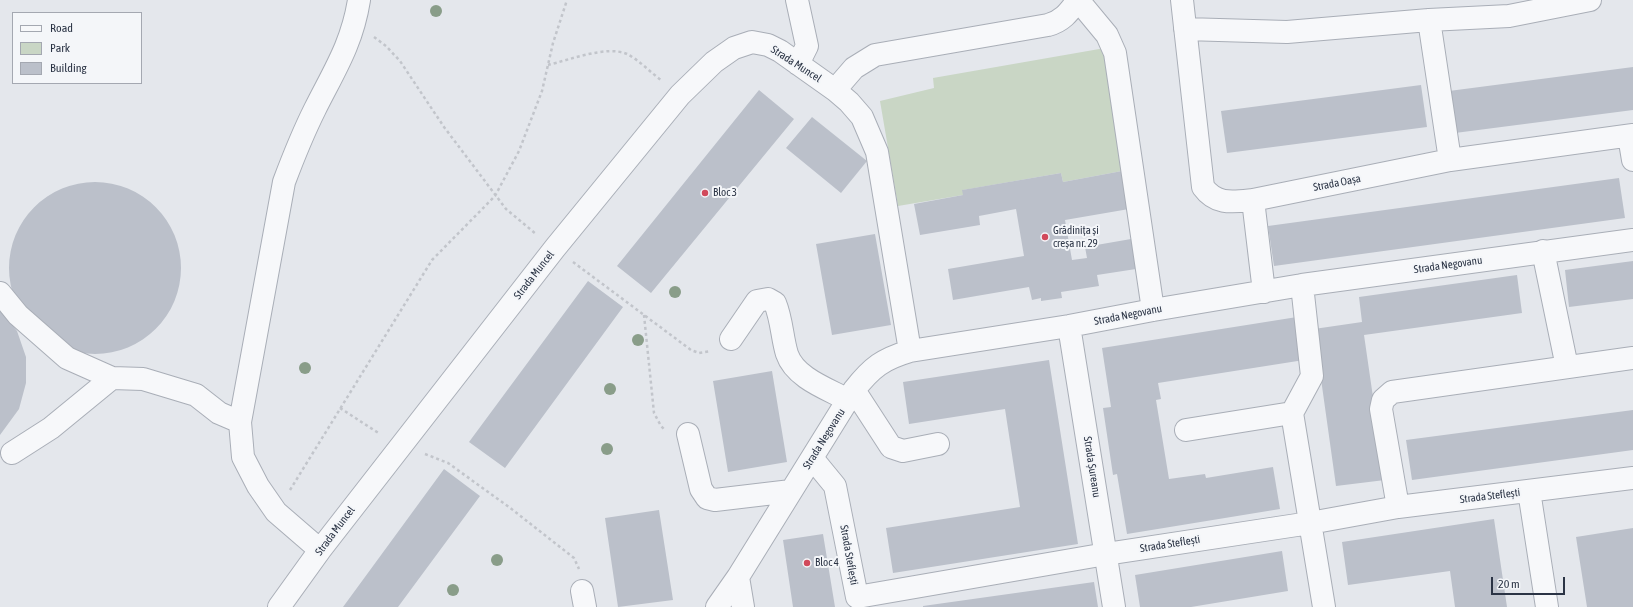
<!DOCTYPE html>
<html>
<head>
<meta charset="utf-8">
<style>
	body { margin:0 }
	#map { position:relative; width:1633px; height:607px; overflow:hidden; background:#e4e7ec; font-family:"Asap Condensed",sans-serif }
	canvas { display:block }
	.legend { position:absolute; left:12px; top:12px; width:130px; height:72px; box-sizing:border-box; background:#f4f6f9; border:1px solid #a4a8b1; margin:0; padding:5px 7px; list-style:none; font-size:12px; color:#2b3445 }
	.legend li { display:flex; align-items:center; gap:8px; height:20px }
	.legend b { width:20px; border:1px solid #a4a8b1 }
	.scale { position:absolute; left:1491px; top:577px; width:74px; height:18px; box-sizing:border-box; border:2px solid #2b3445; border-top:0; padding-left:5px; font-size:12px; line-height:14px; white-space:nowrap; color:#2b3445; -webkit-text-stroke:3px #f4f6f9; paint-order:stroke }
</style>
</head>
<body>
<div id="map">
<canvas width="1633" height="607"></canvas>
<ul class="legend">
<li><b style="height:5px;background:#f7f8fa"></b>Road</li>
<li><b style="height:11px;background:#c9d6c5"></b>Park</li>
<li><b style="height:11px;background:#bbc0ca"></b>Building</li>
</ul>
<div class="scale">20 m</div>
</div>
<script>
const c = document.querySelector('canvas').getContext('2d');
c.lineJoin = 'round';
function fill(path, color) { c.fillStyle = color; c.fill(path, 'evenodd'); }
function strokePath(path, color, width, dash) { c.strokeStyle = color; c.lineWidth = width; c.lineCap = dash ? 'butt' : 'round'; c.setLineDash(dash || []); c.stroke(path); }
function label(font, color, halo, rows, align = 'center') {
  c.font = font + ' "Asap Condensed",sans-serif'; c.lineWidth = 4; c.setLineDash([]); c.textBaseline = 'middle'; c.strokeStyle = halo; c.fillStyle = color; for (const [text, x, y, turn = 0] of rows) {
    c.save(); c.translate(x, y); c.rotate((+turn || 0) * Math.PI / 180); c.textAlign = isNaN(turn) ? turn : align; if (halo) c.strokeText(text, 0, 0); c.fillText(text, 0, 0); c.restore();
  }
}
fill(new Path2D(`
	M1105,48L1122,171L1063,182L1061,173L963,190V195L898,206L880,101L934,88L933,78Z`), '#c9d6c5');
fill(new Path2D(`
	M1633,67V110L1455,133L1449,91Z
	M1421,85L1427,127L1227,153L1221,111Z
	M759,90L794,119L651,293L617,266Z
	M812,117L867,161L841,193L786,148Z
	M1122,171L1129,209L1065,220L1072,260L1087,258L1085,247L1131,239L1136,269L1097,275L1099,286L1061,292L1062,298L1041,301V298L1032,300L1029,287L953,300L948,269L1024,256L1016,209L979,216L980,225L920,235L914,204L963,195L962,190L1061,173L1063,182Z
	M1619,178L1625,218L1274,266L1268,226Z
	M9 268a86 86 0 1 1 172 0a86 86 0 1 1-172 0Z
	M875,234L891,325L832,335L816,244Z
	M1633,261V299L1569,307L1565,270Z
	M1517,275L1522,313L1364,335L1385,480L1336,486L1314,329L1362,322L1359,297Z
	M588,281L623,307L505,468L469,442Z
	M0,309L17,331L26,357V383L19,409L0,435Z
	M1297,317L1304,360L1158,383L1161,399L1156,400L1169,479L1205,474L1206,478L1273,467L1280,509L1127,534L1117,474L1113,475L1103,408L1111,407L1102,348Z
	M1049,360L1078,544L893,573L886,528L1020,507L1005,409L909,424L903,382Z
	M772,371L787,462L728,472L713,381Z
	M1633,410V450L1412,480L1406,440Z
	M444,469L480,496L398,607H343Z
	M659,510L673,600L618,607L605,518Z
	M1494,519L1507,607H1455L1450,571L1348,585L1342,542Z
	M1633,528V607H1587L1576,537Z
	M823,534L835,607H793L783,540Z
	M1282,551L1288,591L1191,607H1140L1135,575Z
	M1094,582L1098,607H923V606Z`), '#bbc0ca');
const minor = new Path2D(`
	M797,0L807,46L798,64
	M1078,0L1107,35L1115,53L1153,310
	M1182,0L1203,187C1216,205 1232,202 1253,200L1450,160L1633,135
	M1429,20L1450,160
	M1185,29L1287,32L1429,20L1509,16L1590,0
	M835,90L854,68L875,55L1048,25C1063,21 1069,12 1078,0
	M1629,136L1633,160
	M1253,200L1264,292
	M1543,251L1567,367
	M0,293L18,315L67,358L112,378L143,379L196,395L219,413L240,422
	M1069,326L1114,607
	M731,339L757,301L768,299L775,303C782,320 782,338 787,354C795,378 828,389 848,400
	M854,390L891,447L903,451L938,444
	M1292,413L1312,376L1302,285
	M1186,430L1292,413L1324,607
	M688,434L701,489L707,498L715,500L791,491
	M12,453L51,428L112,378
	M812,458L835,486L857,597L1106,554L1310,523L1398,507L1633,478
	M1529,491L1547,607
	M1398,507L1381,409L1383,400L1392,392L1633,358
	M320,550L276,512L258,486L243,457L240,422L284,182C293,158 303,133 315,109C334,71 352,44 359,0
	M738,577L743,607
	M582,591L585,607
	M279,607L320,550L555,248L680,95L714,62L734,48L752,42L768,45L780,51L835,90L849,102L862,117L877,152L910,351
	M717,607L738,577L854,390C872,367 883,359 910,351L1069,326L1153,310L1302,285L1633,240`);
strokePath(minor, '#a9aeb7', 24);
strokePath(new Path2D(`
	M374,37L386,46L400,61L444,127L506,209L536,234
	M548,65C569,60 607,45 627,54C639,60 650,72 661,80
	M573,262L691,350L699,353L711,351
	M644,315L654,413L661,426L665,430
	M340,408L380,434
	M425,454L448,463L509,507L574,558L579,569
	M290,490L432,260L495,196L519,151L542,91L553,43L567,0`), '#c2c5cb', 2.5, [3, 3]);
strokePath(minor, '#f7f8fa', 22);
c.fillStyle = '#899d89';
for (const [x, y] of [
	[436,11],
	[675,292],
	[638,340],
	[305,368],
	[610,389],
	[607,449],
	[497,560],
	[453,590]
]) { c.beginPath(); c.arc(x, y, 6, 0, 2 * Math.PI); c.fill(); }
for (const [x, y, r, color] of [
	[705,193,4,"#d1495b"],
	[1045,237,4,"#d1495b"],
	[807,563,4,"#d1495b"]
]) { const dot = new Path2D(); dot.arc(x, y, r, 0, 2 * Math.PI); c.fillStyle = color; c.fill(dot); strokePath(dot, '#f4f6f9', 1.5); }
label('11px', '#2b3445', '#f4f6f9', [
	["Strada Muncel",796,64,33],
	["Strada Oașa",1337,183,-11],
	["Strada Negovanu",1448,265,-8],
	["Strada Muncel",534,275,-52],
	["Strada Negovanu",1128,315,-11],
	["Strada Negovanu",824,439,-58],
	["Strada Șureanu",1092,467,81],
	["Strada Steflești",1490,496,-7],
	["Strada Muncel",335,531,-53],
	["Strada Steflești",1170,544,-9],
	["Strada Steflești",849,555,80]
]);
label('11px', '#2b3445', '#f4f6f9', [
	["Bloc 3",713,193],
	["Grădinița și",1053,231],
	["creșa nr. 29",1053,244],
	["Bloc 4",815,563]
], 'left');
</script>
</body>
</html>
